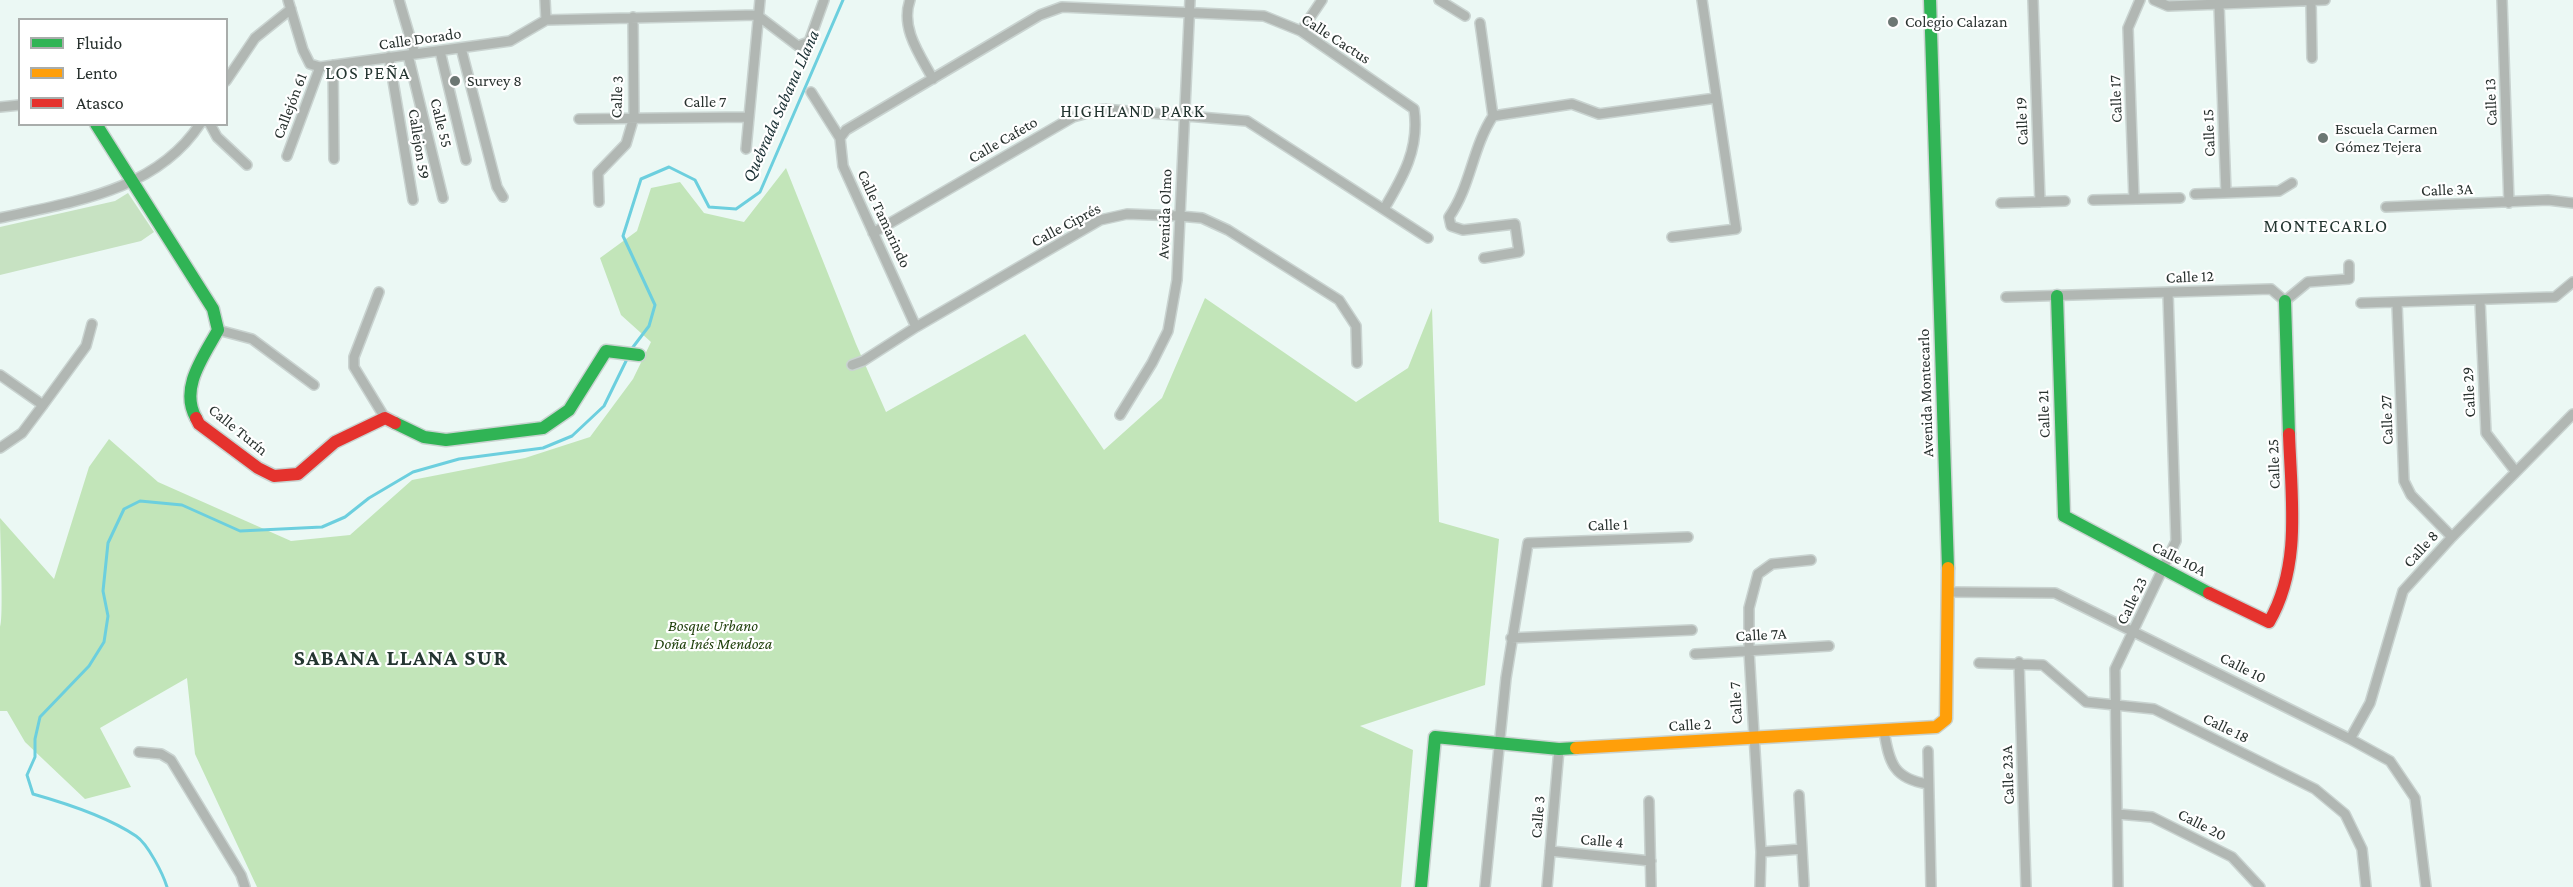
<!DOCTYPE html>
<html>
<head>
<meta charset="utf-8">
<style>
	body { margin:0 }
	#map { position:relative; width:2573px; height:887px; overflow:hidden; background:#ebf8f4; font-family:"Crimson Pro",serif }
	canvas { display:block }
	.legend { position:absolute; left:18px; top:18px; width:210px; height:108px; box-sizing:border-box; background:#fff; border:2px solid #a9adab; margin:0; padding:8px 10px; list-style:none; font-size:18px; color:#28312e }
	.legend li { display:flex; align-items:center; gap:12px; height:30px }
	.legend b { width:30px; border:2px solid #a9adab }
</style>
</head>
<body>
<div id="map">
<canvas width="2573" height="887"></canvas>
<ul class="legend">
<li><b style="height:8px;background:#30b455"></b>Fluido</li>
<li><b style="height:8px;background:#ff9f0a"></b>Lento</li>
<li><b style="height:8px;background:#e5322d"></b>Atasco</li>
</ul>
</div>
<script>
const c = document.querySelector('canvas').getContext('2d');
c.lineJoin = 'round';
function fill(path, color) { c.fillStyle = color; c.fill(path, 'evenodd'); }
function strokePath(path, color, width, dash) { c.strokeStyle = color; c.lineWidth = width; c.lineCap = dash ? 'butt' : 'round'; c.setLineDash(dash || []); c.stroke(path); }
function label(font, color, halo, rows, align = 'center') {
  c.font = font + ' "Crimson Pro",serif'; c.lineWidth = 4.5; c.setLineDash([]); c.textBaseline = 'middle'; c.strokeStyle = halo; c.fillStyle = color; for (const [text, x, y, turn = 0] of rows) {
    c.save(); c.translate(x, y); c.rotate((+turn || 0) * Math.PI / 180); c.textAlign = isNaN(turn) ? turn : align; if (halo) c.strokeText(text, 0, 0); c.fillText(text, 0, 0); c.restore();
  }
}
fill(new Path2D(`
	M128,193L154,232L141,241L0,275V227L115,201Z`), '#c7e2c2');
fill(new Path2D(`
	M786,168L856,344L886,412L1025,334L1104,450L1162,398L1205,298L1356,402L1408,368L1432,308L1439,522L1499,539L1485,685L1360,726L1413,750L1401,887H257L195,754L187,678L100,728L131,787L85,799L25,742L7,711H0V627C4,620 0,535 0,518L54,579L89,467L109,439L158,482L291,541L350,535L412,480L525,458L590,437L633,379L651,342L621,315L600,258L637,231L651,188L680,182L704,213L744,222Z`), '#c2e5b9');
strokePath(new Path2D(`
	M630,351L649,326L655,305L623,236L641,179L669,167L695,180L709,207L736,209L760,192L843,0
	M167,887C163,874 148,844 136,836C108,817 65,803 33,794L27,775L35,757V739L40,717L89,666L104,642L108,616L103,591L108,543L124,509L140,501L182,505L240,531L322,527L345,517L369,498L413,472L459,459L543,448L572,436L604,406L628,357`), '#6ccfde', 3);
const street = new Path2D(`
	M288,0L303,50L310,64L320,67L510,41L546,20
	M399,0L415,54
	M545,0L546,20
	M910,0C900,28 920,55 933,79
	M1439,0L1465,16
	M2033,0L2040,202
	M2154,0L2168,6L2325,0
	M2502,0L2509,203
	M2311,2L2312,58
	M2219,5L2226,193
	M546,20L757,15L798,46L809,42L824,0
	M1480,23L1493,116
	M1301,31L1322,0
	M461,48L497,187L503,197
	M440,51L466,160
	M408,55L443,198
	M389,57L413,200
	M333,65L334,159
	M226,81L255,38L291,9
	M811,92L840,138L843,166L916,327
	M0,107L20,105
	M579,119L748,117
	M210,124L217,137L247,165
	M840,138L846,130L1040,15L1062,7L1264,16L1301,31L1414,109C1420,148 1403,177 1384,209
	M746,149L760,0
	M287,156L320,67
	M2195,194L2279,191L2292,183
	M2134,199L2128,28L2140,0
	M2093,200L2180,198
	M599,202L598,173L626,144L634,117L633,17
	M2001,203L2065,201
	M2386,207L2548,200L2573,203
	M0,218C72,202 156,191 200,124
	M873,233L1073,117L1103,109L1247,121L1428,238
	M1672,237L1736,229L1702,0
	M1484,258L1519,252L1515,224L1463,230L1451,226L1449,217C1471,186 1472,148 1493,116L1572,104L1599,114L1716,98
	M379,292L354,357V367L385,418
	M2006,297L2271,289L2285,301L2308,282L2349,279V265
	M2480,301L2486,433L2516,472
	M2361,303L2555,297L2573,282
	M2397,304L2404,481L2411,495L2452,537
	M218,330L252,339L314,385
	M852,365L863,361L916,327L1100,220L1127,214L1179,216L1202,218L1228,230L1339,300L1356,326L1357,363
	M0,375L43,405
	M1120,415L1152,363L1168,331L1177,280L1190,0
	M0,448L22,433L43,405L86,346L92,324
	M1949,592L2055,593L2350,739L2390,761L2415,798L2426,887
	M1511,638L1692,630
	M1695,654L1829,646
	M2019,662L2026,887
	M1979,663L2043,665L2086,702L2154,709L2315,789L2345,814L2362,849L2366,887
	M1884,731C1889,763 1894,779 1928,784
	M2350,739L2370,703L2403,591L2452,537L2573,414
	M1928,751L1931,887
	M139,752L161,754L171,760L241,875L245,887
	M1799,795L1804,885
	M1649,801L1651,887
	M2118,814L2152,817L2232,857L2260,887
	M1550,851L1651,861
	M1761,852L1801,849
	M1485,887L1506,678L1528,543L1688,537
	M1547,887L1559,749
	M1760,887L1761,852L1749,651V608L1758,574L1772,564L1811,560
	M2118,887L2115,669L2176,541L2168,293`);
const fast = new Path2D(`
	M1930,0L1948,568
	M96,124L213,309L218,330C204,356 179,388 196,418
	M2057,296L2064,516L2209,593
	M2285,301L2289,434
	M395,423L424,437L446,440L543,428L569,410L606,351L639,355
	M1421,887L1435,737L1559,749L1576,748`);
const slow = new Path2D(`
	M1576,748L1936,727L1946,719L1948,568`);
const jam = new Path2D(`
	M196,418L199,424L258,468L274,476L298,474L335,442L385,418L395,423
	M2209,593L2269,622C2302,565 2291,497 2289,434`);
strokePath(street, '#c9d3d0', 12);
strokePath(fast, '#c9d3d0', 15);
strokePath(slow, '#c9d3d0', 15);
strokePath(jam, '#c9d3d0', 15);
strokePath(street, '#b1b7b3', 9);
strokePath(fast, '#30b455', 12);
strokePath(slow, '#ff9f0a', 12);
strokePath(jam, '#e5322d', 12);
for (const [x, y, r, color] of [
	[1893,22,6,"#6c7773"],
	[455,81,6,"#6c7773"],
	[2323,138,6,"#6c7773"]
]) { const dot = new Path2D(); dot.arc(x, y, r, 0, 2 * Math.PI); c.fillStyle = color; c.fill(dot); strokePath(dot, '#fff', 2); }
label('16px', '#28312e', '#fff', [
	["Colegio Calazan",1905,22],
	["Survey 8",467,81],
	["Escuela Carmen",2335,129],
	["Gómez Tejera",2335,147]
], 'left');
label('16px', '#28312e', '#fff', [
	["Calle Dorado",420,39,-8],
	["Calle Cactus",1336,39,33],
	["Calle 3",617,97,-88],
	["Calle 17",2116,99,-92],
	["Calle 7",705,102],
	["Calle 13",2491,102,-92],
	["Callejón 61",290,106,-69],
	["Calle 19",2022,121,-92],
	["Calle 55",441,123,76],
	["Calle 15",2209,133,-92],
	["Calle Cafeto",1003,140,-30],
	["Callejon 59",419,144,81],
	["Calle 3A",2447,190,-2],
	["Avenida Olmo",1165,214,-88],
	["Calle Tamarindo",884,219,65],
	["Calle Ciprés",1066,225,-28],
	["Calle 12",2190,277,-2],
	["Calle 29",2469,392,-93],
	["Avenida Montecarlo",1926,393,-92],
	["Calle 21",2044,414,-92],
	["Calle 27",2387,420,-92],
	["Calle Turín",238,430,39],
	["Calle 25",2274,464,-92],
	["Calle 1",1608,525,-2],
	["Calle 8",2421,549,-48],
	["Calle 10A",2179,559,27],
	["Calle 23",2132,601,-64],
	["Calle 7A",1761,635,-3],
	["Calle 10",2243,668,27],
	["Calle 7",1736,703,-93],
	["Calle 2",1690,725,-3],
	["Calle 18",2226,728,26],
	["Calle 23A",2008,775,-92],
	["Calle 3",1538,817,-85],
	["Calle 20",2202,825,27],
	["Calle 4",1602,841,5]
]);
label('italic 16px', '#1d3e09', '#fff', [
	["Bosque Urbano",713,626],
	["Doña Inés Mendoza",713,644]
]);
c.letterSpacing = '1.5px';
label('18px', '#243631', '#fff', [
	["LOS PEÑA",368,73],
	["HIGHLAND PARK",1133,111],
	["MONTECARLO",2326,226]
]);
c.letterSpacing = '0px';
label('italic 18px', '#192f33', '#fff', [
	["Quebrada Sabana Llana",781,106,-66]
]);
c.letterSpacing = '1.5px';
label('bold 22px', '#243631', '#fff', [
	["SABANA LLANA SUR",401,658]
]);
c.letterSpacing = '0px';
</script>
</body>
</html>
